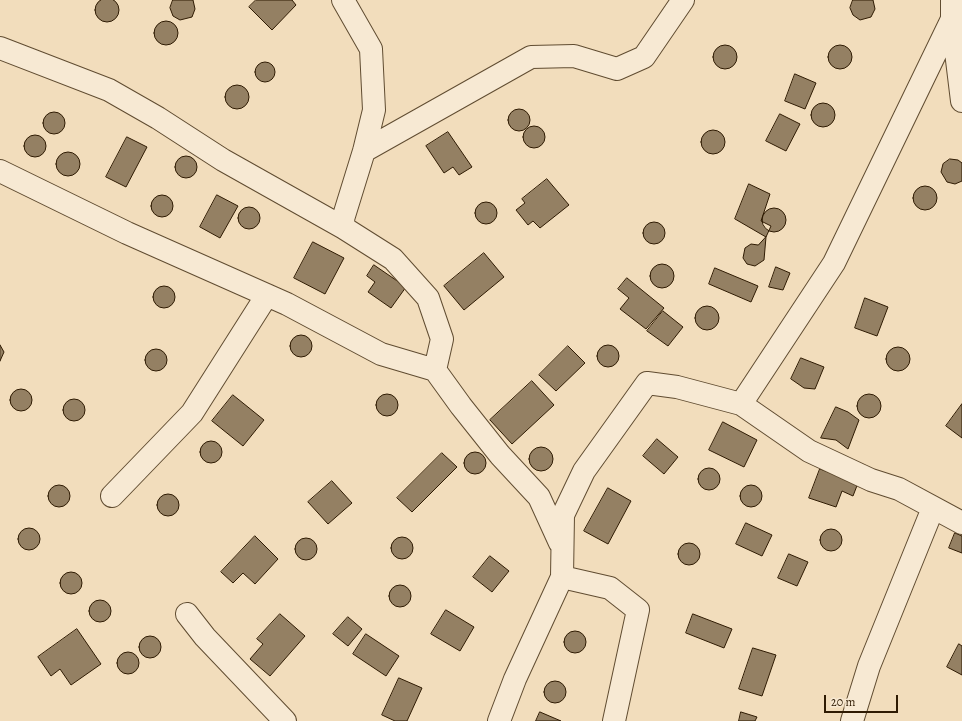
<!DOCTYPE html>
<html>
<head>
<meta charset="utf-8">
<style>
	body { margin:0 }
	#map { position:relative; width:962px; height:721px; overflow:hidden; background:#f2ddbc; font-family:Alegreya,serif }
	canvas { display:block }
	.scale { position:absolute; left:824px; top:695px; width:74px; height:18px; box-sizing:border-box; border:2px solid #2f1b03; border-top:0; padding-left:5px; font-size:12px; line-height:14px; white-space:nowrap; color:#2f1b03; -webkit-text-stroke:3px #f7e9d3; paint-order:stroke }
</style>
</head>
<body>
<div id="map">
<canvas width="962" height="721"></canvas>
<div class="scale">20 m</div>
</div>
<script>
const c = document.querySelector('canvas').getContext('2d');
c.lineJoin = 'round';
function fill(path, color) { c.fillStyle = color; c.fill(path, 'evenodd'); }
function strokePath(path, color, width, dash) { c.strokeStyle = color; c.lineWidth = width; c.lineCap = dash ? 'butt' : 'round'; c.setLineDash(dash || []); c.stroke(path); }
const building = new Path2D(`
	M95 10a12 12 0 1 1 24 0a12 12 0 1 1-24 0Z
	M173,0H193L195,9L192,17L180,20L173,16L170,8Z
	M256,0H292L296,5L272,30L249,7Z
	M853,0H873L875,9L871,17L860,20L853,15L850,8Z
	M154 33a12 12 0 1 1 24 0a12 12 0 1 1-24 0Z
	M828 57a12 12 0 1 1 24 0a12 12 0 1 1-24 0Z
	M713 57a12 12 0 1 1 24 0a12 12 0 1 1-24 0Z
	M255 72a10 10 0 1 1 20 0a10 10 0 1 1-20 0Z
	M795,74L816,83L805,109L785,101Z
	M225 97a12 12 0 1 1 24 0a12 12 0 1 1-24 0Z
	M811 115a12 12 0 1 1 24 0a12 12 0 1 1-24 0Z
	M508 120a11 11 0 1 1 22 0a11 11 0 1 1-22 0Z
	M43 123a11 11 0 1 1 22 0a11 11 0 1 1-22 0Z
	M780,114L800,124L786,151L766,141Z
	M523 137a11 11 0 1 1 22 0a11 11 0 1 1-22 0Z
	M701 142a12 12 0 1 1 24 0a12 12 0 1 1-24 0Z
	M448,132L472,167L459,175L453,167L444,173L426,146Z
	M24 146a11 11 0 1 1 22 0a11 11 0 1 1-22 0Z
	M127,137L147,147L126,187L106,177Z
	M56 164a12 12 0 1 1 24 0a12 12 0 1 1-24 0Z
	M175 167a11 11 0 1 1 22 0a11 11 0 1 1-22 0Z
	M950,159L958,160L962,163V181L955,184L947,182L941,172L943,164Z
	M547,179L569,205L540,228L533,221L528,225L516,210L525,203L522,199Z
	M749,184L770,194L761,221L771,226L766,237L735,219Z
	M913 198a12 12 0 1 1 24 0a12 12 0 1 1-24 0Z
	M217,195L238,206L220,238L200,227Z
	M151 206a11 11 0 1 1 22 0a11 11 0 1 1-22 0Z
	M475 213a11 11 0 1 1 22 0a11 11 0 1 1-22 0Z
	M238 218a11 11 0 1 1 22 0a11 11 0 1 1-22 0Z
	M762 220a12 12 0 1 1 24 0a12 12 0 1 1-24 0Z
	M643 233a11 11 0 1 1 22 0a11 11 0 1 1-22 0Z
	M766,237L764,260L755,266L747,264L743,258L745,248L751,244L758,245Z
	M313,242L344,258L325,294L294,278Z
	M484,253L504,277L464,310L444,286Z
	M650 276a12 12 0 1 1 24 0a12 12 0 1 1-24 0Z
	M374,265L406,287L391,308L368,292L375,282L367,276Z
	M776,267L790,273L783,290L769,287Z
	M715,268L758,286L751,302L709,284Z
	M627,278L664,308L646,329L620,309L629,298L618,289Z
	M153 297a11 11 0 1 1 22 0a11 11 0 1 1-22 0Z
	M865,298L888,307L877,336L855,328Z
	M695 318a12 12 0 1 1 24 0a12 12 0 1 1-24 0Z
	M663,311L683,327L668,346L647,331Z
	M290 346a11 11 0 1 1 22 0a11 11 0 1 1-22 0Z
	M0,345L4,352L0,361Z
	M597 356a11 11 0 1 1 22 0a11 11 0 1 1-22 0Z
	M568,346L585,363L556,391L539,375Z
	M886 359a12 12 0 1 1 24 0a12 12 0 1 1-24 0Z
	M145 360a11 11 0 1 1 22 0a11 11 0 1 1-22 0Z
	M801,358L824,367L815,389L804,388L791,379Z
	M532,381L554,405L512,444L490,420Z
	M10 400a11 11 0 1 1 22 0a11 11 0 1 1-22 0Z
	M857 406a12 12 0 1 1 24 0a12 12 0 1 1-24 0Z
	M376 405a11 11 0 1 1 22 0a11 11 0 1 1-22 0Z
	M233,395L264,420L243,446L212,421Z
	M63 410a11 11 0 1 1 22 0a11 11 0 1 1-22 0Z
	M962,404V438L946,426Z
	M836,407L848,412L859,420L848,449L836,440L821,438Z
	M723,422L757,440L744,467L709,450Z
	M657,439L678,457L664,474L643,456Z
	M200 452a11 11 0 1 1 22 0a11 11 0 1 1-22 0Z
	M529 459a12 12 0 1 1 24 0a12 12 0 1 1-24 0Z
	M464 463a11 11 0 1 1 22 0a11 11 0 1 1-22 0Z
	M442,453L457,467L412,512L397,498Z
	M698 479a11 11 0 1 1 22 0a11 11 0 1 1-22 0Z
	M820,469L858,483L853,496L842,491L836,507L809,498Z
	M332,481L352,503L328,524L308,502Z
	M48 496a11 11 0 1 1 22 0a11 11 0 1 1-22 0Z
	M740 496a11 11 0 1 1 22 0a11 11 0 1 1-22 0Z
	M608,488L631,501L608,544L584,531Z
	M157 505a11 11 0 1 1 22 0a11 11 0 1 1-22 0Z
	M746,523L772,535L762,556L736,544Z
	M18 539a11 11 0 1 1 22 0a11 11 0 1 1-22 0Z
	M820 540a11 11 0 1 1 22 0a11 11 0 1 1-22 0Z
	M955,533L962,536V553L949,548Z
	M255,536L278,559L255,584L243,573L233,583L221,572Z
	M391 548a11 11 0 1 1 22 0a11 11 0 1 1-22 0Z
	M295 549a11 11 0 1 1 22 0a11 11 0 1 1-22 0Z
	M678 554a11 11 0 1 1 22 0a11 11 0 1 1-22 0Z
	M789,554L808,562L797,586L778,578Z
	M490,556L509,571L492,592L473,577Z
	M60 583a11 11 0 1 1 22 0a11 11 0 1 1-22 0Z
	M389 596a11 11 0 1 1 22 0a11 11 0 1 1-22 0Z
	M89 611a11 11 0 1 1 22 0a11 11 0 1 1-22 0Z
	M446,610L474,627L460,651L431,634Z
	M280,614L305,636L270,676L250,659L263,644L257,639Z
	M693,614L732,629L724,648L686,633Z
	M348,617L362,629L348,646L333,634Z
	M77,629L101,664L71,685L60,669L51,676L38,657Z
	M564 642a11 11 0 1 1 22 0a11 11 0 1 1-22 0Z
	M366,634L399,656L386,676L353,654Z
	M139 647a11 11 0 1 1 22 0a11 11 0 1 1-22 0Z
	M959,644L962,646V675L947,667Z
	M753,648L776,655L762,696L739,689Z
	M117 663a11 11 0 1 1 22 0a11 11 0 1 1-22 0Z
	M399,678L422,688L407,721H395L382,715Z
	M544 692a11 11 0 1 1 22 0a11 11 0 1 1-22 0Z
	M540,712L561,721H536Z
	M741,712L757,717L755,721H739Z`);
fill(building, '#948063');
strokePath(building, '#2f1b03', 1);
const street = new Path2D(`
	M343,0L371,49L374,110L364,151L343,219L344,228L393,259L428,298L442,339L435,370L461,406L500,455L539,497L560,543
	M952,0V19L962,101
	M0,48L109,90L158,118L223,160L344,228
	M364,151L531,57L574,56L617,69L644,57L683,0
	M0,171L127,233L287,304L381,354L435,370
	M741,404L834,263L952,19
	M112,496L192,413L267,295
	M562,577L610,588L638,610L614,721
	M187,614L205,637L285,721
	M499,721L515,679L562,577L563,515L584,471L647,383L677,387L741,404L809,451L871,480L899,489L962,523
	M852,721L869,666L933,508`);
strokePath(street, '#604c31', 24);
strokePath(street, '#f7e9d3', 22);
</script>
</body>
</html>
